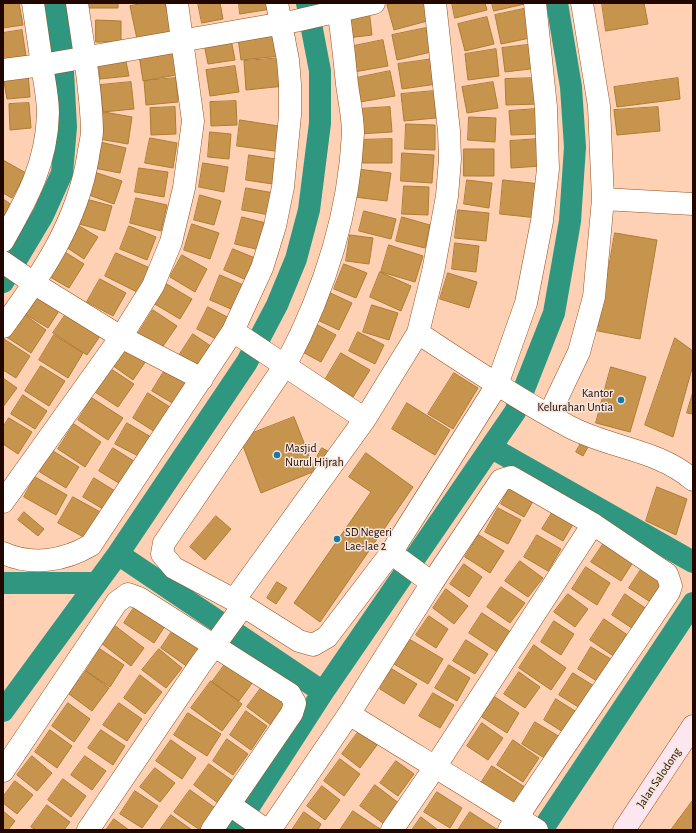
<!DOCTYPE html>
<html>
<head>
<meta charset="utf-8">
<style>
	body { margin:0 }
	#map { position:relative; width:696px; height:833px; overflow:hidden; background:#fed1b4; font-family:"Alegreya Sans",sans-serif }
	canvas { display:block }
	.frame { position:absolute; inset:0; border:4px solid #210700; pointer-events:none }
</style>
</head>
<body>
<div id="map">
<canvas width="696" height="833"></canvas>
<div class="frame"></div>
</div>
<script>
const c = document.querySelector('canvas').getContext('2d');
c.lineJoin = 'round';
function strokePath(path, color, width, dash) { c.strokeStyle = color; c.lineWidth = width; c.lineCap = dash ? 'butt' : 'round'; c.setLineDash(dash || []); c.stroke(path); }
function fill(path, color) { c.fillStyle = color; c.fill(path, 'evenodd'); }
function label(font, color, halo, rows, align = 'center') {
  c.font = font + ' "Alegreya Sans",sans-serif'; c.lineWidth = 3; c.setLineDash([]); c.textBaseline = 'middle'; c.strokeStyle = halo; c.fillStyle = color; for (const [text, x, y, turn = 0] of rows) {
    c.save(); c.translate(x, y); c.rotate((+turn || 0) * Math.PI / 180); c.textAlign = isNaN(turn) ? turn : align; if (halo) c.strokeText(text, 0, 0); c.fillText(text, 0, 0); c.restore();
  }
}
strokePath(new Path2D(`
	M3,282L43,215L62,173L66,127L62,53L55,3
	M492,448L693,562
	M118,554L323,692
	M3,583H96
	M3,711L118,554L247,362L277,305L296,259L309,210L320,123V71L307,3
	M234,830L323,692L515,412L554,313L570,221L575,147L571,87L557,3
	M542,830L693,603`), '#2f967f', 22);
const building = new Path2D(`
	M3,3H19L23,25L3,28Z
	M89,3H118V8H89Z
	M146,3H165L172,32L137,39L130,6Z
	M198,3H220L223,19L202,23Z
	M239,3H270L271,9L240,14Z
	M396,3H427L431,20L394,30L387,5Z
	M452,3H485L487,10L455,18Z
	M492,3H529L494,11Z
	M602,3H644L648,24L606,31Z
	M528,8L535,37L501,44L495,15Z
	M369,10L372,35L347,38L344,13Z
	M487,17L494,44L465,51L458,24Z
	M96,20L121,21V42H96Z
	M277,26L281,56L241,60L237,31Z
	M426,28L431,52L397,60L392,35Z
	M22,30L26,56L3,60V33Z
	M230,34L235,60L208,64L203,39Z
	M383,40L388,66L354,72L349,47Z
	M535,44L538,68L505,72L502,48Z
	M178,48L182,74L143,81L139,55Z
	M496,49L499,76L468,80L465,54Z
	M125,57L129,76L100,79L98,61Z
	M282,58L285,86L246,90L244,61Z
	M433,59L437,84L402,89L398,64Z
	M235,66L239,92L210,96L206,70Z
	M390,71L395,96L360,102L356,78Z
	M28,73L30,97L7,99L3,76Z
	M176,78L178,102L146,105L144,81Z
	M539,78L540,104L506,105L505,79Z
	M678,78L680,99L617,107L614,87Z
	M131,82L134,109L103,112L100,85Z
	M493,82L498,108L467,113L462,87Z
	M434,91L436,118L404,121L401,94Z
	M236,101L237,125L211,126L210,102Z
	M29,103L31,128L10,130L9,104Z
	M175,107L176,134L151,135L150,108Z
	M390,107L392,132L359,134L357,109Z
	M658,107L660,131L617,135L614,110Z
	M536,109L537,134L511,135L509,111Z
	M104,112L132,117L128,144L99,139Z
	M469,117L496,118L495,142L468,140Z
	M240,120L285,127L282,152L237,146Z
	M406,124L435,125V150L405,149Z
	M210,132L231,134L229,159L208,157Z
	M150,138L177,143L173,168L145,163Z
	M392,139V163H358L357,140Z
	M539,139L541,166L511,168L510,141Z
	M100,142L126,148L120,173L94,168Z
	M464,149H494V176H464Z
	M402,153L434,155L432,183L401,181Z
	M249,155L282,160L279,185L246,180Z
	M3,160L26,173L12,198L3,193Z
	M203,163L228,167L224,192L199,187Z
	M139,168L168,172L164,197L135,192Z
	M357,169L391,173L387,201L354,197Z
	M94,172L122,181L114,204L86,194Z
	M467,180L492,183L489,208L464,204Z
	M503,180L541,184L538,218L500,214Z
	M404,186L429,187L428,215L402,214Z
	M246,188L274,193L270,215L242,210Z
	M200,195L221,201L214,225L194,220Z
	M136,198L167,205L161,231L130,223Z
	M3,199L12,205L3,220Z
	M86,199L112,206L105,231L79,224Z
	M458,210L489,213L486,241L455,238Z
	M364,211L396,219L391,239L359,231Z
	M242,217L270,224L264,251L235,244Z
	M402,217L430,225L425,248L396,241Z
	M76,224L98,237L84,259L63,245Z
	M192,224L219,233L210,259L184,250Z
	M129,226L156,237L147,260L120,249Z
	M615,233L657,240L640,339L598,331Z
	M350,235L373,238L369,264L346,261Z
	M455,243L479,246L476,272L452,269Z
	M389,245L423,256L415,282L381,272Z
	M60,249L84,264L69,288L45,274Z
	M233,249L260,260L251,282L224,270Z
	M116,253L150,268L139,293L105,276Z
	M182,255L207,269L195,292L170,277Z
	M344,264L367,273L356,298L334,289Z
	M380,272L411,286L401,311L370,297Z
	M448,273L477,282L469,308L440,299Z
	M220,275L248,287L238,312L210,300Z
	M100,279L126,293L113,316L87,302Z
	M165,283L192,299L180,319L153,303Z
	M37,285L64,303L48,328L20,311Z
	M326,291L352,303L339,330L313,318Z
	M372,305L398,313L389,340L363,332Z
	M208,307L231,319L220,341L197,329Z
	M70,308L105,329L87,355L53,333Z
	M153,310L177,326L161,349L138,334Z
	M21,312L46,330L31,353L5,336Z
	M312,322L336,335L321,362L297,349Z
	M358,332L384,345L375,364L349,351Z
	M193,334L215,349L200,372L178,357Z
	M54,335L83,353L68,378L39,360Z
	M675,338L693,351V365L673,437L645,425Z
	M4,339L30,356L16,378L3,370Z
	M126,343L148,358L133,380L112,365Z
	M341,353L370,370L353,397L325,380Z
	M168,365L189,378L174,404L152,391Z
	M41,366L65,381L49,406L25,391Z
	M611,367L646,377L630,432L596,423Z
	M111,369L134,384L118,407L95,392Z
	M454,373L478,388L453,429L428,414Z
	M3,378L17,388L3,407Z
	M693,392V414L687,413Z
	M148,393L170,407L155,432L133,418Z
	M23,395L47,411L35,429L11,414Z
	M92,398L123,418L108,440L78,420Z
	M407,403L450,430L435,455L392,429Z
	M294,417L315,471L261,493L240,438Z
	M9,418L32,432L18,454L3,444V427Z
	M127,423L151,437L140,457L115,444Z
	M74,424L101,442L85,467L58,449Z
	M581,443L588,447L583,456L576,452Z
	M113,448L137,463L122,485L99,471Z
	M322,448L331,453L326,462L317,457Z
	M53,451L79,467L66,488L40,472Z
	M366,453L413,487L320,622L294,603L371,492L349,477Z
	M35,477L67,495L56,515L24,497Z
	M94,478L115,491L103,509L83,497Z
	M513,482L536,496L524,517L501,504Z
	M657,487L687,499L676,535L646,521Z
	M73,497L104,514L89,540L58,523Z
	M498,508L521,520L508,544L485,532Z
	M555,508L575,521L563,541L542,529Z
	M24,512L44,529L38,536L18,520Z
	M216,516L231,529L205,560L190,547Z
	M479,535L504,551L490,573L465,557Z
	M537,535L561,549L548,571L524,557Z
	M606,540L635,559L621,581L591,562Z
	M520,561L543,578L528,597L505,581Z
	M464,564L482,577L469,597L450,584Z
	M644,565L667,580L652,603L629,588Z
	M586,567L610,583L597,605L572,589Z
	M277,582L287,588L276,604L267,598Z
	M501,587L525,603L510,623L487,607Z
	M446,589L468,606L454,624L433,608Z
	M568,594L588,609L575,627L554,612Z
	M625,594L648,610L635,630L612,615Z
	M137,603L167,623L154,643L124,623Z
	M482,613L512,633L499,653L469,633Z
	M429,616L448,629L436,648L416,635Z
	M604,619L629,636L615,657L590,640Z
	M554,621L574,634L561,655L541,642Z
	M177,624L208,646L192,670L161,648Z
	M114,625L144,648L131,666L101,643Z
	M409,639L443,659L428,684L394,664Z
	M466,640L488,654L475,674L453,661Z
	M534,645L566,668L551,690L519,668Z
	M591,647L614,661L600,683L578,669Z
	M100,649L124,665L110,687L86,671Z
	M159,649L182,668L166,688L142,670Z
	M229,659L255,679L239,701L212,682Z
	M449,665L470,678L457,701L435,688Z
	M392,669L417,684L404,704L380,689Z
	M86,671L109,688L92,711L69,694Z
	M519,672L540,687L525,708L504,694Z
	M573,673L594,686L580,708L559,695Z
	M140,675L162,692L145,714L124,698Z
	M211,681L242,704L222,731L191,708Z
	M264,684L288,702L271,725L247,707Z
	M433,693L454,705L440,728L419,716Z
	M495,697L519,713L507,733L482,717Z
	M556,699L575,711L563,732L544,720Z
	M68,703L90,719L74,742L52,726Z
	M119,703L142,719L127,741L103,725Z
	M246,711L267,726L251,750L230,735Z
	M188,713L221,734L207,756L174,735Z
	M535,722L560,737L546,759L522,744Z
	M482,723L503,738L488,760L467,746Z
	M50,730L72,746L57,768L35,752Z
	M101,730L125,746L113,765L88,748Z
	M359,731L377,745L360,768L342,754Z
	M227,739L248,754L233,775L213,761Z
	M171,740L196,758L182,779L156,761Z
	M513,740L539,758L523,782L497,765Z
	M32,756L52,773L37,791L17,775Z
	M85,756L106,771L92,790L71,775Z
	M340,759L360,774L344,796L324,781Z
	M396,761L414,774L398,796L380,783Z
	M209,764L233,781L218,803L194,785Z
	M492,766L531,791L519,808L481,783Z
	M155,768L175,783L160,802L140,787Z
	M63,779L86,796L71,817L48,800Z
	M15,781L33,795L17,814L3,803V797Z
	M375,785L400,804L384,824L360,806Z
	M322,786L340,800L325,820L307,806Z
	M190,790L218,810L204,830H200L174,812Z
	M135,791L158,806L142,828L120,814Z
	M437,792L462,808L450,828L424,812Z
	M693,800V830H671Z
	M47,805L70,822L64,830H36L31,827Z
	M3,811L15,821L8,830H3Z
	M353,811L380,829V830H340Z
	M304,812L321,824L318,830H292Z
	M470,812L498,830H458Z
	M171,815L192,830H160Z
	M421,817L438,830H412Z
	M114,819L129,830H106Z`);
fill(building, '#c6944d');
strokePath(building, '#ad7d34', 1);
const street = new Path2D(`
	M337,3C342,30 344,57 347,84C349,100 353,117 353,133C349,215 324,292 286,364L164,543L162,554L174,568L234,600L299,641L313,645L327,637L391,553L497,385L526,303L542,221L548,169L546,107L535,3
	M3,70L42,65L33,3
	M603,199L693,204
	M3,241C27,199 47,163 48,113C48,97 44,80 42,65L295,21L374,3
	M3,262L35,284L121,337L202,379
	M3,327C42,274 77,223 88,157C89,148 92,139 92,130C91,88 83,45 77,3
	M233,331L365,419
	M418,333C467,365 516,398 568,426C608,448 658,449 693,480
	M549,415L579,352L594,297L603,199L599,106L582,3
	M3,502L121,337L153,286L171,242L184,188L193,121L177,3
	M3,553C32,566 64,561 91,545L233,331L262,268L275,226L283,187L290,115V84L288,60L277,3
	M391,553L432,583
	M234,600L365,419L418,333L433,272L447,196L450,159L449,131L435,3
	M3,771L117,602L128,594L139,598L290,694L295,703L292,713L212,830
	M230,805L266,830
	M88,830L200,665L243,606
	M270,830L349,714
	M392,830L435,767L593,524
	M509,830C561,750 616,672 669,592L671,586L667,574L593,524L511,477L501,480L432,583L349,714C412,753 475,791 537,830`);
const secondary = new Path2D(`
	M624,830L693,726`);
strokePath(street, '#935220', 23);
strokePath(secondary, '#935220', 23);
strokePath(street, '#fff', 22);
strokePath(secondary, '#fce6ef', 22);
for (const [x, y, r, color] of [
	[621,400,4,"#1779a5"],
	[277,455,4,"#1779a5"],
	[337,539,4,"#1779a5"]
]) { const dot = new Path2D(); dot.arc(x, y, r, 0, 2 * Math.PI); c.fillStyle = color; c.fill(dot); strokePath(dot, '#f5e5db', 1.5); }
label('12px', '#210700', '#f5e5db', [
	["Kantor",613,393,"right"],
	["Kelurahan Untia",613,407,"right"],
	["Masjid",285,448],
	["Nurul Hijrah",285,462],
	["SD Negeri",345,532],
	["Lae-lae 2",345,546]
], 'left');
label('12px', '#210700', '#f5e5db', [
	["Jalan Salodong",659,778,-56]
]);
</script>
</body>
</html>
